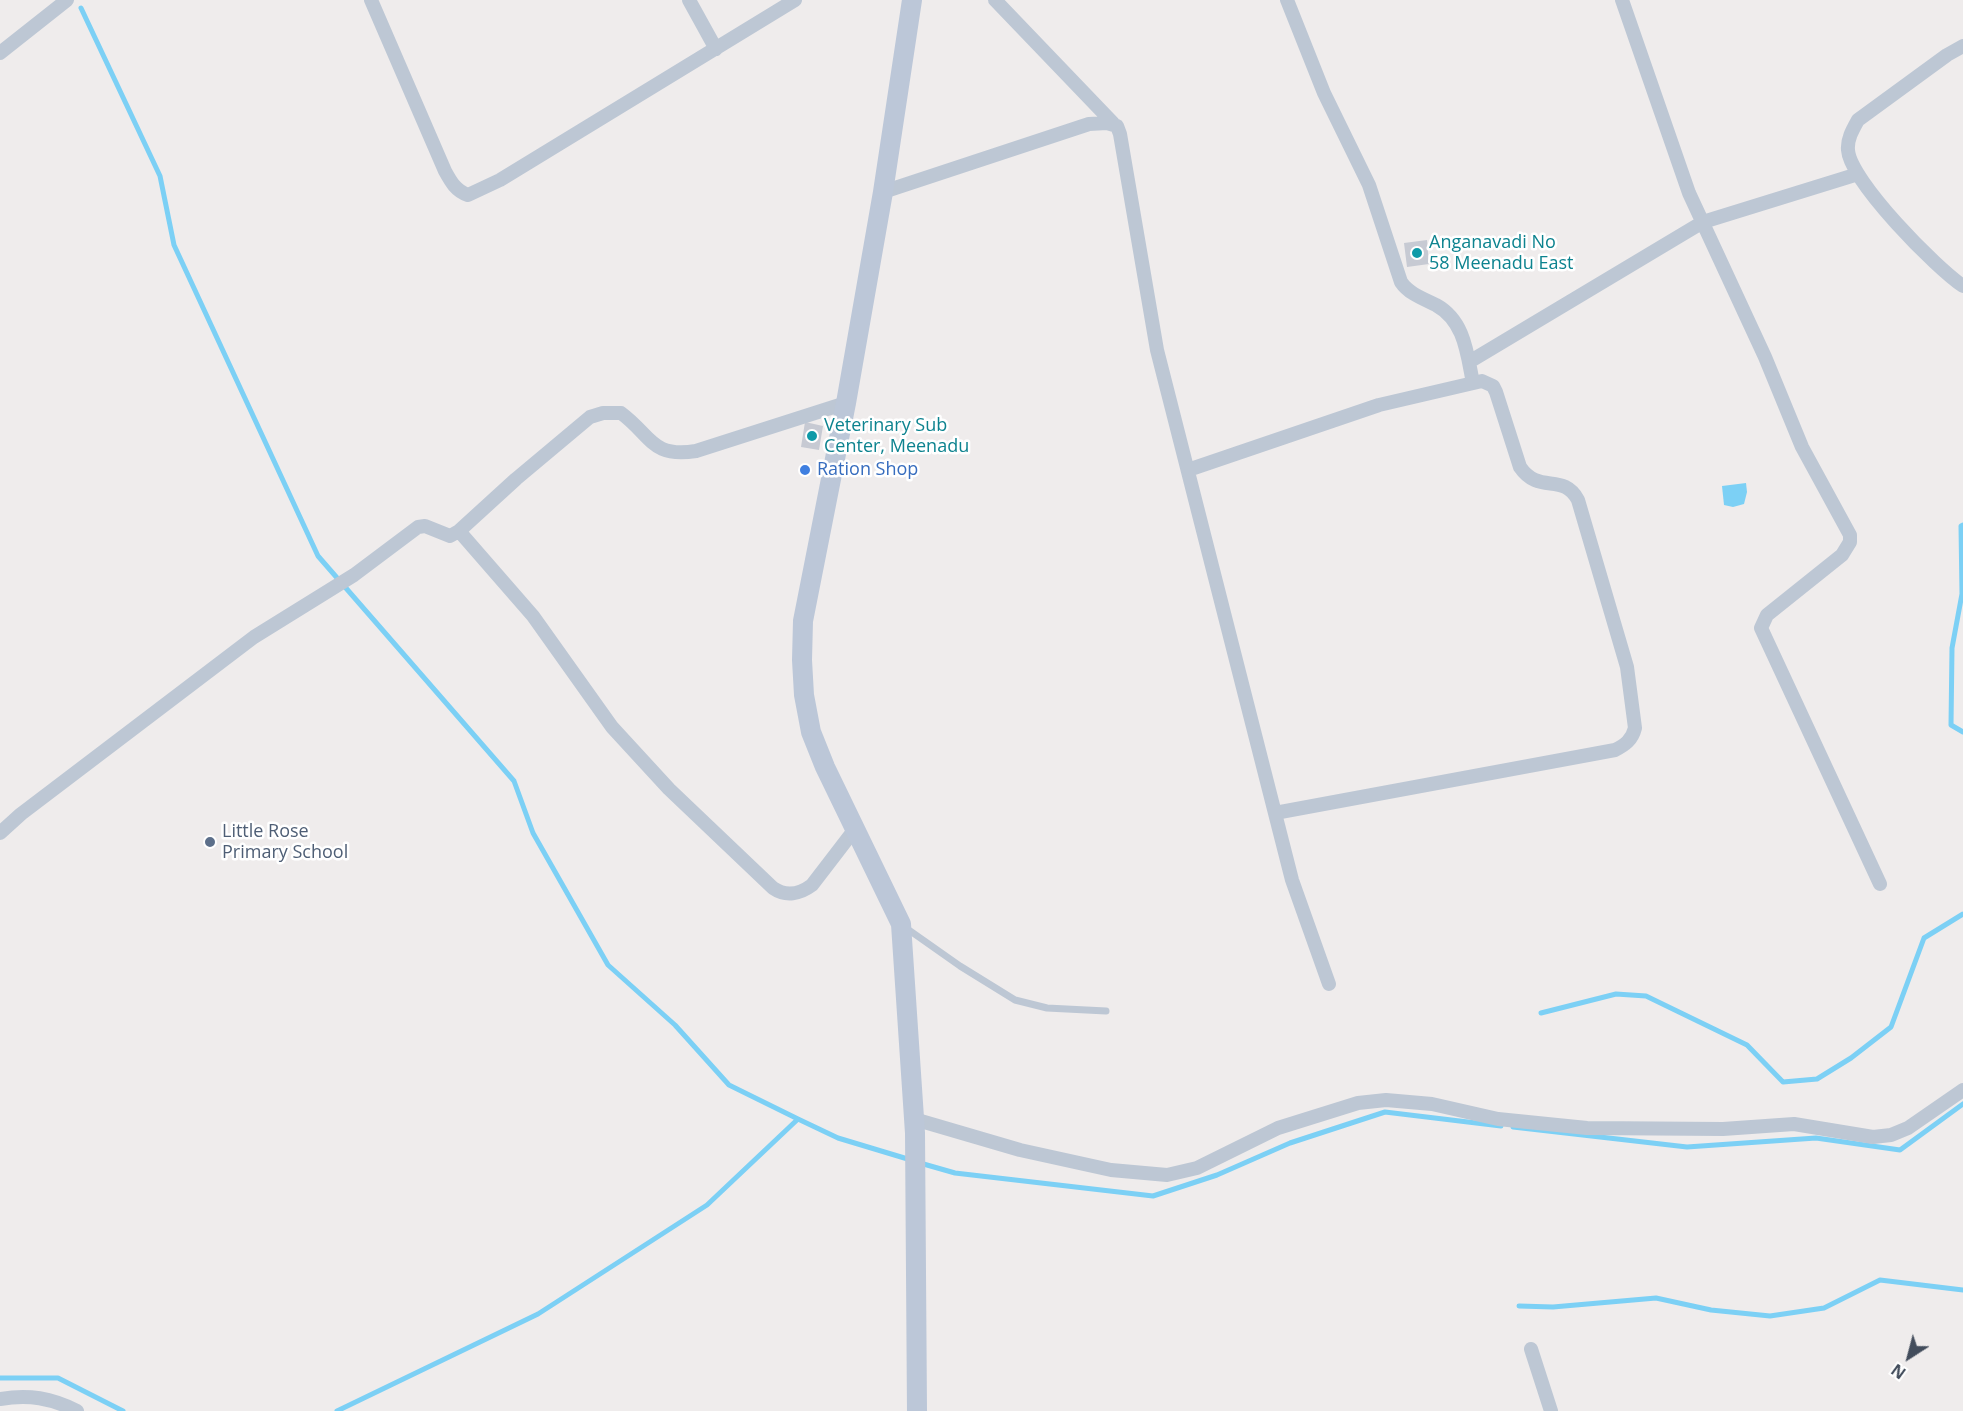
<!DOCTYPE html>
<html>
<head>
<meta charset="utf-8">
<style>
	body { margin:0 }
	#map { position:relative; width:1963px; height:1411px; overflow:hidden; background:#efecec; font-family:"Open Sans",sans-serif }
	canvas { display:block }
	.north { position:absolute; left:1879px; top:1327px; width:60px; height:60px; -webkit-text-stroke:4px #fff; paint-order:stroke; rotate:216deg; font-size:16px; font-weight:700; line-height:24px; text-align:center; color:#434d5c }
	.north::after { content:''; display:block; margin:auto; width:21px; height:27px; background:#434d5c; clip-path:polygon(50% 0,100% 100%,50% 72%,0 100%) }
</style>
</head>
<body>
<div id="map">
<canvas width="1963" height="1411"></canvas>
<div class="north">N</div>
</div>
<script>
const c = document.querySelector('canvas').getContext('2d');
c.lineJoin = 'round';
function fill(path, color) { c.fillStyle = color; c.fill(path, 'evenodd'); }
function strokePath(path, color, width, dash) { c.strokeStyle = color; c.lineWidth = width; c.lineCap = dash ? 'butt' : 'round'; c.setLineDash(dash || []); c.stroke(path); }
function label(font, color, halo, rows, align = 'center') {
  c.font = font + ' "Open Sans",sans-serif'; c.lineWidth = 5; c.setLineDash([]); c.textBaseline = 'middle'; c.strokeStyle = halo; c.fillStyle = color; for (const [text, x, y, turn = 0] of rows) {
    c.save(); c.translate(x, y); c.rotate((+turn || 0) * Math.PI / 180); c.textAlign = isNaN(turn) ? turn : align; if (halo) c.strokeText(text, 0, 0); c.fillText(text, 0, 0); c.restore();
  }
}
fill(new Path2D(`
	M1746,483L1747,492L1744,504L1733,507L1724,505L1722,486Z`), '#7cd0f5');
strokePath(new Path2D(`
	M81,8L160,176L174,245L318,556L514,781L533,833L608,965L675,1025L729,1085L798,1119
	M1963,525L1961,526L1962,594L1952,648L1951,725L1963,732
	M1541,1013L1616,994L1646,996L1747,1045L1783,1082L1817,1079L1851,1058L1891,1027L1924,938L1963,914
	M1513,1127L1687,1147L1816,1138L1900,1150L1963,1104
	M920,1163L955,1173L1153,1196L1217,1175L1290,1143L1385,1112L1501,1126
	M1519,1306L1553,1307L1656,1298L1711,1310L1770,1316L1824,1308L1880,1280L1963,1290
	M0,1378H58L123,1411
	M337,1411L538,1314L707,1205L798,1119L838,1138L911,1160`), '#7cd0f5', 5);
fill(new Path2D(`
	M1427,240L1429,264L1407,267L1404,243Z
	M805,422L823,426L819,450L801,447Z`), '#c7cad3');
strokePath(new Path2D(`
	M906,928L960,966L1015,1000L1047,1008L1106,1011`), '#bdc7d4', 7);
strokePath(new Path2D(`
	M371,0L445,171C451,182 456,191 468,195L500,180L795,0
	M689,0L716,49
	M995,0L1113,123
	M1287,0L1324,93L1369,185L1401,282C1409,294 1424,299 1436,305C1465,321 1467,354 1473,383
	M1622,0L1689,193L1765,357L1802,447L1850,535V542L1842,555L1767,615L1761,628L1880,884
	M1963,46L1947,55L1858,120C1853,129 1847,139 1848,150C1850,181 1937,269 1963,286
	M0,53L67,0
	M883,192L1089,124L1107,123L1117,126L1120,134L1157,350L1292,880L1329,984
	M1469,362L1703,222L1858,174
	M1188,470L1379,405L1482,381L1493,386L1496,392L1520,467C1539,495 1563,472 1578,500L1627,667L1635,728C1632,740 1625,745 1615,750L1275,813
	M459,531L533,616L612,727L669,789L773,888C786,897 800,894 812,885L855,829
	M0,833L21,814L254,637L354,575L418,527L425,526L450,536L459,531L516,479L590,417L603,413H621C652,436 651,458 696,451L846,403
	M914,1119L1020,1150L1111,1170L1167,1175L1197,1168L1278,1128L1358,1103L1386,1100L1432,1104L1498,1119L1587,1128L1723,1129L1794,1124L1873,1137L1891,1135L1908,1128L1963,1090
	M1531,1349L1551,1411
	M0,1399C29,1394 51,1398 77,1411`), '#bdc7d4', 14);
strokePath(new Path2D(`
	M912,0L883,192L846,403L803,621L802,660L804,695L811,732L825,767L901,924L915,1133L917,1411`), '#bcc7d8', 20);
for (const [x, y, r, color] of [
	[1417,253,6,"#0f9aa8"],
	[812,436,6,"#0f9aa8"],
	[805,470,6,"#3f7fe0"],
	[210,842,6,"#5c6f8a"]
]) { const dot = new Path2D(); dot.arc(x, y, r, 0, 2 * Math.PI); c.fillStyle = color; c.fill(dot); strokePath(dot, '#fff', 2); }
label('18px', '#0d838f', '#fff', [
	["Anganavadi No",1429,243],
	["58 Meenadu East",1429,264],
	["Veterinary Sub",824,426],
	["Center, Meenadu",824,447]
], 'left');
label('18px', '#366cbe', '#fff', [
	["Ration Shop",817,470]
], 'left');
label('18px', '#4e5e75', '#fff', [
	["Little Rose",222,832],
	["Primary School",222,853]
], 'left');
</script>
</body>
</html>
